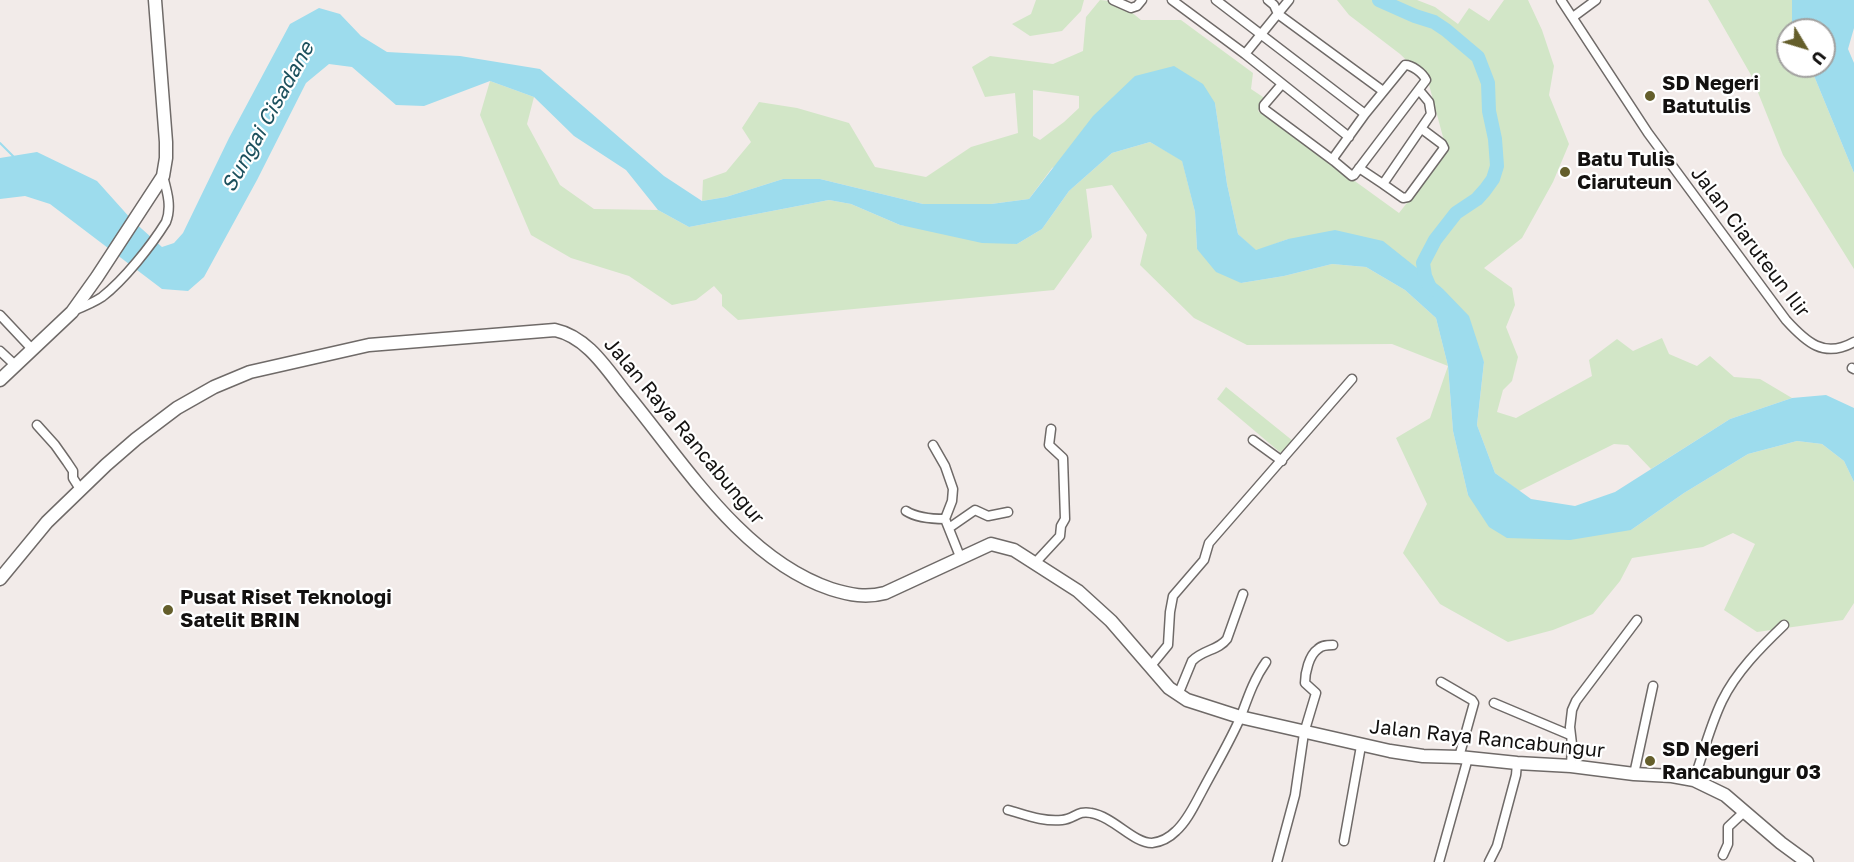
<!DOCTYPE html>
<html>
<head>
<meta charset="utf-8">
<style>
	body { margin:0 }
	#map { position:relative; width:1854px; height:862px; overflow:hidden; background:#f2ebe9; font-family:"Golos Text",sans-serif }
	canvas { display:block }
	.north { position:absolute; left:1776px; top:18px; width:60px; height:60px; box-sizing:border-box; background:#fff; border:2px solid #a1a09f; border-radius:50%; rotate:128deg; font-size:16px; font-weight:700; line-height:24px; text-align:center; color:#131110 }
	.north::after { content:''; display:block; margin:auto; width:21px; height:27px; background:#645e2b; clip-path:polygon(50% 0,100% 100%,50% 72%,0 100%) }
</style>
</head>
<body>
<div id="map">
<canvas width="1854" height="862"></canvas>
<div class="north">U</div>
</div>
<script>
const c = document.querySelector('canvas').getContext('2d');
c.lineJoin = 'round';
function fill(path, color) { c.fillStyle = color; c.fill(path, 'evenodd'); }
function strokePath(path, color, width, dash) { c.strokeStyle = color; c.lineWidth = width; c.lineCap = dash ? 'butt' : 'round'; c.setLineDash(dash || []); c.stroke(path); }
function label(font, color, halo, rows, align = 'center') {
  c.font = font + ' "Golos Text",sans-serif'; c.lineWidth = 4.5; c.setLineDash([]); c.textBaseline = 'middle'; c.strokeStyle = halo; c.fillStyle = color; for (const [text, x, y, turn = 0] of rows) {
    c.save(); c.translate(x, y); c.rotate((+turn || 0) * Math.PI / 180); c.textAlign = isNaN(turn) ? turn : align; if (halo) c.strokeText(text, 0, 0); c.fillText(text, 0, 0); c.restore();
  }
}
fill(new Path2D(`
	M1036,0H1084L1081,11L1062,31L1030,36L1012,24L1031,14Z
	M1100,0L1119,2L1141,20H1181L1253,73L1251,89L1266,99L1258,111L1399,213L1447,152L1428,81L1400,54L1349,15L1337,0H1417L1435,7L1458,24L1469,8L1489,21L1504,0H1528L1542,30L1554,66L1549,95L1569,144L1553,182L1522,238L1484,268L1512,288L1515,305L1506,327L1518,357L1512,381L1503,390L1497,412L1516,418L1592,376L1589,360L1617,339L1633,351L1662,338L1669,354L1697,366L1710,356L1734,377L1760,379L1792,398L1730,419L1651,469L1628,445L1614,444L1519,491L1495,473L1477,425L1484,362L1442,288L1288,239L1256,251L1238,234L1227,184L1215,103L1052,168L1029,199L991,204H923L820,179H783L726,197L702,201L703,180L726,172L751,142L742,128L759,102L797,108L849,123L875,167L926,177L971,147L1018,133L1015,93L985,97L972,67L990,56L1053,64L1083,51L1086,17ZM1033,90L1079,96V108L1064,122L1040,140L1033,136Z
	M1708,0H1792V22L1795,30H1788V66H1810L1854,173V269L1783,155L1751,75Z
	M490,81L534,97L527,124L560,185L594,209L658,210L689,227L829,200L851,204L900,225L1017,244L1042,229L1069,191L1112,153L1150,142L1182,160L1195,212L1197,249L1241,283L1284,276L1332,264L1366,267L1405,290L1436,318L1448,366L1453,431L1468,495L1631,530L1684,493L1748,454L1797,441L1822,444L1844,461L1854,482V603L1843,620L1757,632L1724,610L1755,544L1733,533L1703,547L1632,558L1620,581L1593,614L1553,630L1508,642L1440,604L1403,553L1427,504L1396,438L1430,418L1448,366L1392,344L1247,345L1194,318L1140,265L1147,235L1112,185L1086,189L1092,237L1054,290L738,320L722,306V295L714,286L696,300L672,305L629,276L571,258L531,235L480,115Z
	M1226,387L1293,441L1282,454L1217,399Z`), '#d2e6c7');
fill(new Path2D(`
	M1792,0H1854V28L1848,49L1854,63V173L1810,66H1824V30H1795L1792,22Z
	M319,8L340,14L361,36L387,52L460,56L540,69L664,176L702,201L726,197L783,179H820L923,204H991L1029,199L1093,116L1135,76L1174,66L1203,84L1215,103L1227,184L1238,234L1256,250L1288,239L1335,230L1383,241L1442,288L1469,316L1484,362L1477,425L1495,473L1531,499L1575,506L1615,492L1730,419L1792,398L1826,395L1854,408V482L1844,461L1822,444L1797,441L1748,454L1684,493L1631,530L1570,540L1507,538L1489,527L1468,495L1453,431L1448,366L1436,318L1405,290L1366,267L1332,264L1284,276L1241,283L1216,272L1197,249L1195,212L1182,161L1150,142L1112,153L1069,191L1042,229L1017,244L982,243L900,225L851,204L829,200L689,227L658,210L626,170L574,136L534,97L490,81L424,106L396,105L352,67L329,64L306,83L257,180L204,277L188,291L162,289L50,204L25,196L0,199V158L37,152L97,181L132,220L162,247L174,243L183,233L229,138L290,24Z`), '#9ddced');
strokePath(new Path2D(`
	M0,143L15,158`), '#9ddced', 2);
strokePath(new Path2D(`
	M1379,0L1415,16L1434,22L1446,30L1478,57L1488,83L1489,111L1495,139L1497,166L1493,179L1485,190L1477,199L1456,213L1435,240L1423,263L1425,276L1431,290`), '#9ddced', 14);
const street = new Path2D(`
	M1113,0L1131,8L1137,6L1142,0
	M1172,0L1245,54L1349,137
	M1216,0L1365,114
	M1268,0L1274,5L1278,14L1383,91
	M1561,0L1648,133L1786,320C1806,342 1824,359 1854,342
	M1573,17L1596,0
	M1245,54L1289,0
	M1405,65C1412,65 1423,73 1426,80L1354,175L1352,176L1334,161V157L1365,114Z
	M1282,84L1264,105V109L1334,161
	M1359,168L1383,184L1431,114L1429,102L1419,90
	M1383,184L1403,198L1408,197L1444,148L1442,144L1422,129
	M73,311C83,307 93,303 102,297C124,280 151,246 166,222C172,207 167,191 163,176
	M0,315L32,349
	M0,351L15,365
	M1852,368L1854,369
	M37,425L55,445L67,462L73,471V478L80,489
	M1253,440L1282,461
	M933,445L945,466L953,489L952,501L945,519L961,559
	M906,511C917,518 931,519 945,519
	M949,528L975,510L988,516L1008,512
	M1035,563L1060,536L1061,526L1065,519L1063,458L1049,445L1051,429
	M1150,667L1168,645L1170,612L1173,596L1204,560L1209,543L1352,379
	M1441,682L1472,700L1474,703L1459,757
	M1178,695L1192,661C1202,650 1219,650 1227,639L1243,594
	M1494,703L1570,735
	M1571,766L1572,744L1570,727L1572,710L1576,701L1637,620
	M1634,774L1653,686
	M1694,780C1703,754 1710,726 1722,701C1736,672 1761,647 1784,625
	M1008,810C1026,815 1043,822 1062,820C1074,819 1078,810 1091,813C1114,817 1133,843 1152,843C1161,842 1169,838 1176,831C1187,821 1194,806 1201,793C1214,768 1230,742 1241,716C1248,697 1254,679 1266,662
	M1344,841L1361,746
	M1723,855L1728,844V827L1745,811
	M1277,862L1295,795L1304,733L1316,693L1305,683C1305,673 1309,655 1318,649C1322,645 1328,645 1333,645
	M1439,862L1468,758
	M1489,862L1497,846L1516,775L1517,763`);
const secondary = new Path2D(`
	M0,380L72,312L97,277L163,176L166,158V142L155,0
	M0,579L47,522L106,465L136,439L177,408L214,387L250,372L369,345L555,330C587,337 606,368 625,392C683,462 742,559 831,589C850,595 866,598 885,593L991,544L1014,550L1078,591L1111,621L1169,688L1187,700L1240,717L1390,751L1423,756L1459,757L1517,763L1571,766L1634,774L1672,776L1694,780L1725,795L1781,843L1807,862`);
strokePath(street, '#6f6a68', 11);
strokePath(secondary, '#6f6a68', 15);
strokePath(street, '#fff', 8);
strokePath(secondary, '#fff', 12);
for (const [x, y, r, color] of [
	[1650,96,6,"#645e2b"],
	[1565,172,6,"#645e2b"],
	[168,610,6,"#645e2b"],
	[1650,761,6,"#645e2b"]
]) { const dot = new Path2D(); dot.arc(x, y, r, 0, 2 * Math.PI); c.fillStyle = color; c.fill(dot); strokePath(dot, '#fff', 2); }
label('bold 20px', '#131110', '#fff', [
	["SD Negeri",1662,84],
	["Batutulis",1662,107],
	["Batu Tulis",1577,160],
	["Ciaruteun",1577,183],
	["Pusat Riset Teknologi",180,598],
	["Satelit BRIN",180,621],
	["SD Negeri",1662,750],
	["Rancabungur 03",1662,773]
], 'left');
label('20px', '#131110', '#fff', [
	["Jalan Ciaruteun Ilir",1750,242,53],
	["Jalan Raya Rancabungur",684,431,50],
	["Jalan Raya Rancabungur",1487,739,6]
]);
label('italic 21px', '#1b505d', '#fff', [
	["Sungai Cisadane",268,117,-61]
]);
</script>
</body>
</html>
